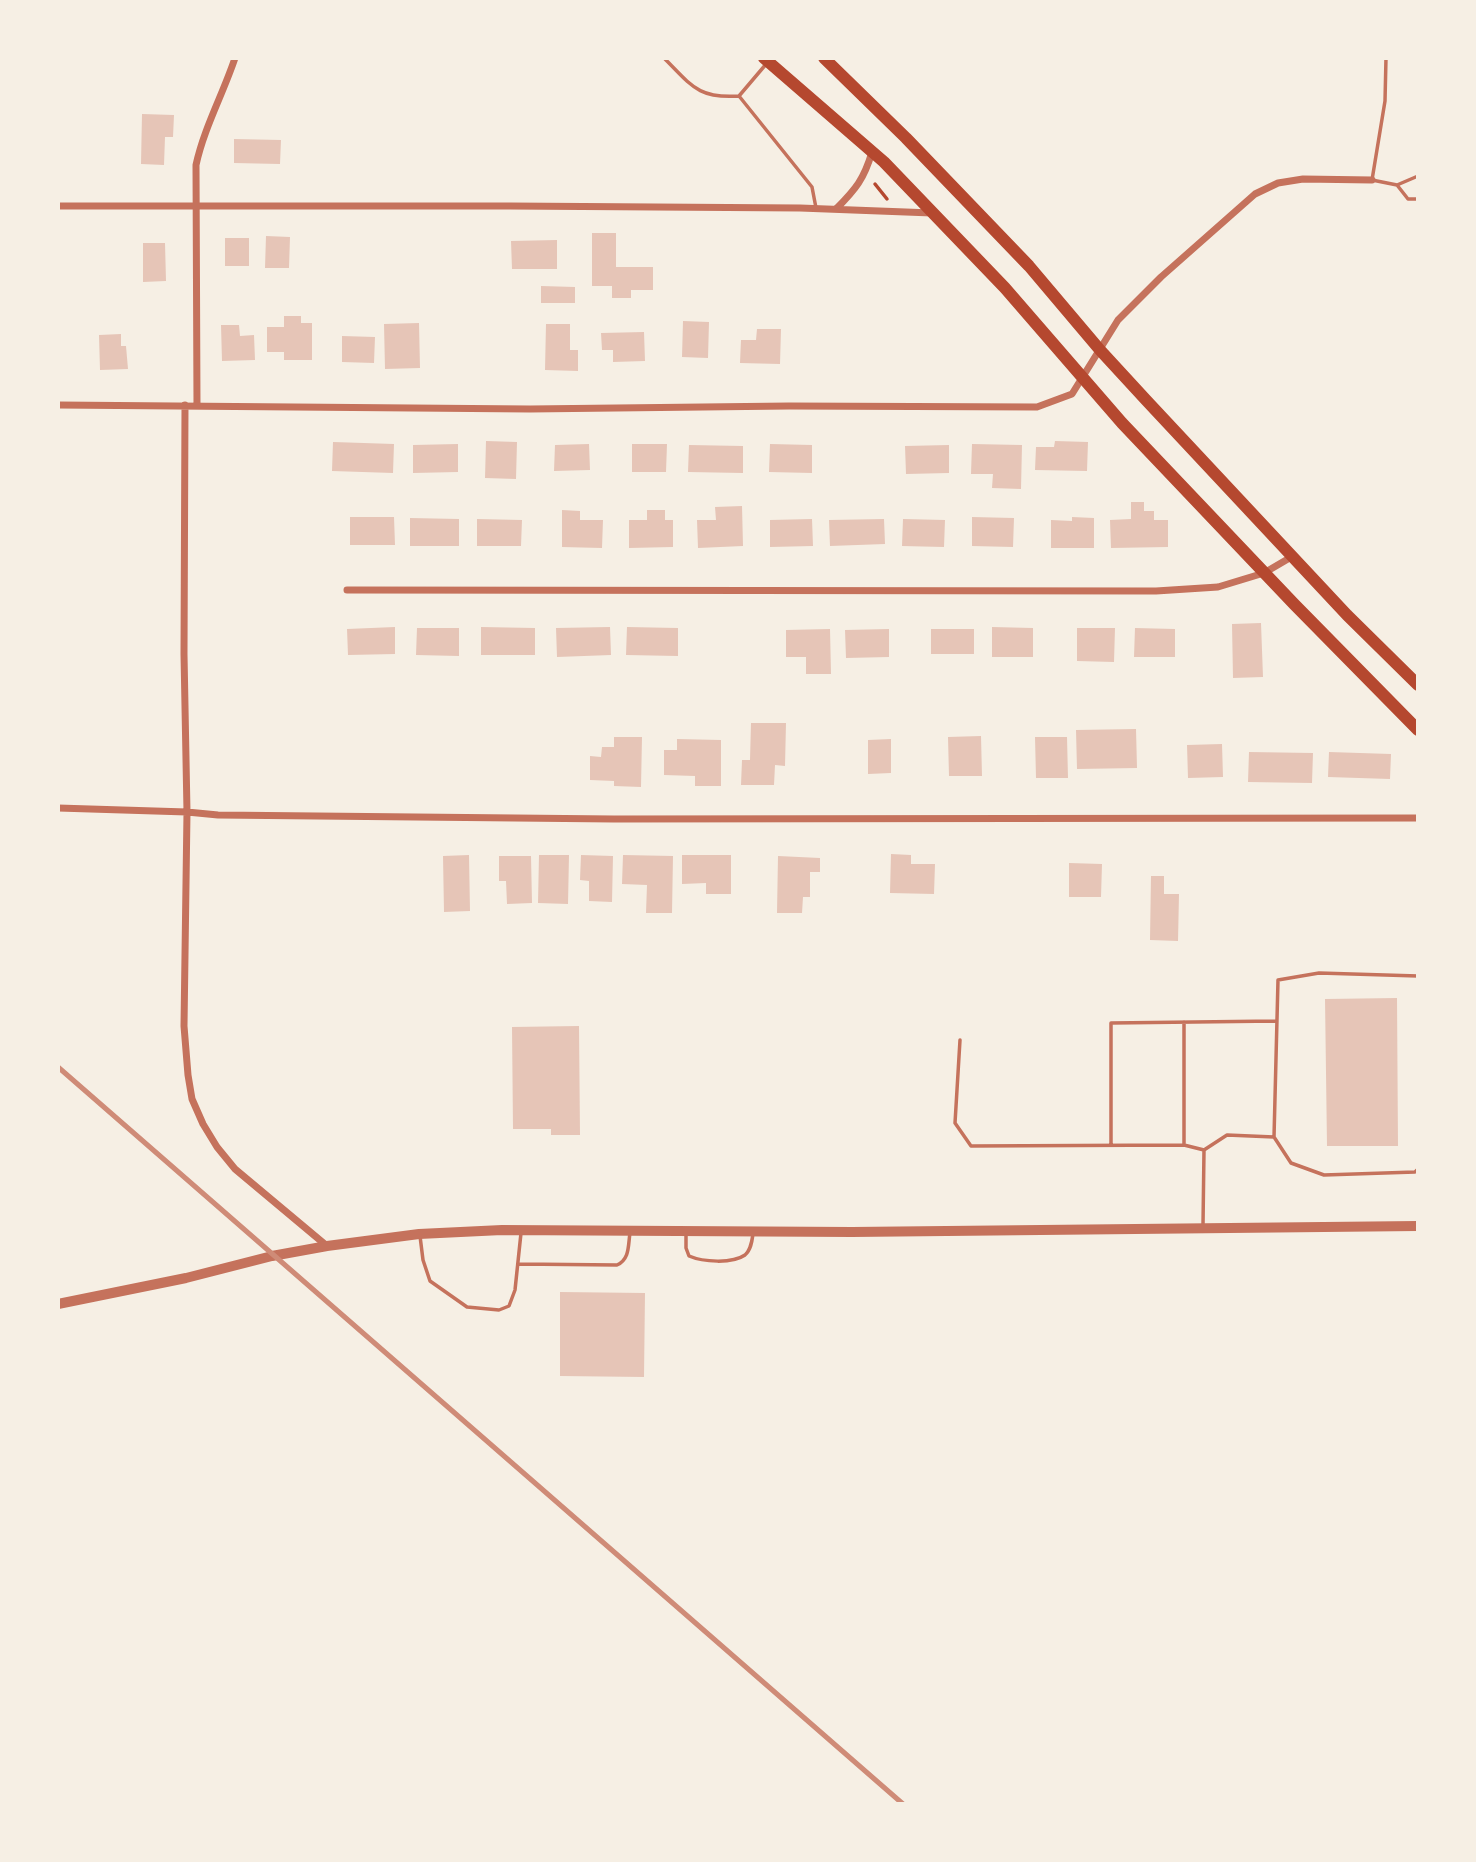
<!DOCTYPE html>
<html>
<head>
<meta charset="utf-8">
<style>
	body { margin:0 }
	#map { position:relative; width:1476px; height:1862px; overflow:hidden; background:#f6efe4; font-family:"Space Grotesk",sans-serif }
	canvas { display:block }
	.frame { position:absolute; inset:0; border:60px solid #f6efe4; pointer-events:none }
</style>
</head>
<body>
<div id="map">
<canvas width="1476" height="1862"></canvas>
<div class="frame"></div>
</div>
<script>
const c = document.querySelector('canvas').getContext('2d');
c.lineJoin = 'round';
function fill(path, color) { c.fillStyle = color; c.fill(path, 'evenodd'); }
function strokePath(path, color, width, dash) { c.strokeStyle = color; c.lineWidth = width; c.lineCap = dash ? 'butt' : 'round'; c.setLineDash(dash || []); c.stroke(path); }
fill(new Path2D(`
	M142,114L174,115L173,137H165L164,165L141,164Z
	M234,139L281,140L280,164L234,163Z
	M592,233H616V267H653V290H631V298H612V286H592Z
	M266,236L290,237L289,268H265Z
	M225,238H249V266H225Z
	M557,240V269H512L511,241Z
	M143,243H165L166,281L143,282Z
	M541,286L575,287V303H541Z
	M284,316H301V323H312V360H284V352H267V327H284Z
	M683,321L709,322L708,358L682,357Z
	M419,323L420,368L385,369L384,324Z
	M546,324H570V350H578V371L545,370Z
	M221,325H239L240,336L254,335L255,360L222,361Z
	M757,329H781L780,364L740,363L741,340H756Z
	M644,332L645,361L613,362V350H602L601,333Z
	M121,334V346H126L128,369L100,370L99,335Z
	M342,336L375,337L374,363L342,362Z
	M486,441L517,442L516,479L485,478Z
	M1055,441L1088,442L1087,471L1035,470L1036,447H1054Z
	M333,442L394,444L393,473L332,471Z
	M458,444V472L413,473V445Z
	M589,444L590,470L554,471L555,445Z
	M632,444H667L666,472H632Z
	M770,444L812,445V473L769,472Z
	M972,444L1022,445L1021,489L992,488L993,474H971Z
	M689,445L743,446V473L688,472Z
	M949,445V473L906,474L905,446Z
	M1131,502H1144V511H1154V520H1168V547L1111,548L1110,520L1131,519Z
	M742,506L743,546L698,548L697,520H716L715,507Z
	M562,510L580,511V520H603L602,548L562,547Z
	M647,510H665V520H673V547L629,548V520H647Z
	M350,517H394L395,545H350Z
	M972,517L1014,518L1013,547L972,546Z
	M1072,517L1094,518V548H1051V520L1072,521Z
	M410,518L459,519V546H410Z
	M477,519L522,520L521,546H477Z
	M812,519L813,546L770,547V520Z
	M884,519L885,544L830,546L829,520Z
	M903,519L945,520L944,547L902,546Z
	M1261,623L1263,677L1233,678L1232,624Z
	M395,627V654L348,655L347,629Z
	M481,627L535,628V655H481Z
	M610,627L611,655L557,657L556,628Z
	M627,627L678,628V656L626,655Z
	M992,627L1033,628V657H992Z
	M417,628H459V656L416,655Z
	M1077,628H1115L1114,662L1077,661Z
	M1135,628L1175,629V657H1134Z
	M830,629L831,674H806V657H786V630Z
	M889,629V657L846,658L845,630Z
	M931,629H974V654H931Z
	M751,723H786L785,766L775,765L774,785H741L742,760H750Z
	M1136,729L1137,768L1077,769L1076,730Z
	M981,736L982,776H949L948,737Z
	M614,737H642L641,787L614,786V781L590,780V756L601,757L602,747H614Z
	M1035,737H1067L1068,778H1036Z
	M677,739L721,740V786H695V776L664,775V750H677Z
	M891,739V773L868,774V740Z
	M1222,744L1223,777L1188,778L1187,745Z
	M1249,752L1313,753L1312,783L1248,782Z
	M1329,752L1391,754L1390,779L1328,777Z
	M891,854L911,855V864H935L934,894L890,893Z
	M469,855L470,911L444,912L443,856Z
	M539,855H569L568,904L538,903Z
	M581,855L613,856L612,902L589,901V881L580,880Z
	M623,855L673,856L672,913H646L647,885L622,884Z
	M682,855H731V894H706V883L682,884Z
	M499,856H531L532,903L507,904L506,881H499Z
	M778,856L820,858V872H810V897H803L802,913H777Z
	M1069,863L1102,864L1101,897H1069Z
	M1151,876H1164V894H1179L1178,941L1150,940Z
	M1397,998L1398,1146H1327L1325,999Z
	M579,1026L580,1135H551V1129H513L512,1027Z
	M560,1292L645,1293L644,1377L560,1376Z`), '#e6c5b7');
strokePath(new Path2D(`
	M875,184L887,199`), '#b5482f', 3.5);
strokePath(new Path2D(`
	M664,58C691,85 698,99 739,96L767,63
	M1386,58L1385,101L1372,180L1397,185L1418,176
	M739,96L812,187L816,208
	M1397,185L1408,199H1418
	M960,1040L955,1123L971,1146L1184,1145L1204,1150L1227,1135L1274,1137L1291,1163L1324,1175L1415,1172L1418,1169
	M1274,1137L1278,980L1319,973L1418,976
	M1111,1145V1023L1277,1021
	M1184,1145V1022
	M1203,1225L1204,1150
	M686,1233V1248L689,1256C703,1262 732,1264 745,1255C751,1250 752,1241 753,1234
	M420,1236L423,1260L430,1281L467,1307L499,1310L509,1306L515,1290L521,1233
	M518,1264L617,1265C630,1259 628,1245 630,1233`), '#c5725c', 3.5);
strokePath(new Path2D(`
	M58,206H510L800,208L932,213
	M836,209C856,189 864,179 872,152
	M58,405L530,409L789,406L1037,407L1072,394L1118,320L1161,277L1255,194L1278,183L1303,179L1372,180
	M185,405L184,654L187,812L184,1026L188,1075L192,1099L203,1124L217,1147L235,1169L327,1246
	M197,406L196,165C204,128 223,94 235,58
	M347,590L1156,591L1218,587L1264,573L1293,556
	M58,808L187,812L218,815L614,819L1418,818`), '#c5725c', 7);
strokePath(new Path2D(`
	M58,1304L186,1278L272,1256L327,1246L419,1234L502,1230L852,1232L1418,1226`), '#c5725c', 10);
strokePath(new Path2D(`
	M764,58L884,162L1005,288L1122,423L1294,604L1418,730
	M824,58L906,138L1029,266L1100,350L1146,400L1347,615L1418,685`), '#b5482f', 12);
strokePath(new Path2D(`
	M58,1067L903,1804`), '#cf8b77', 5);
</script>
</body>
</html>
